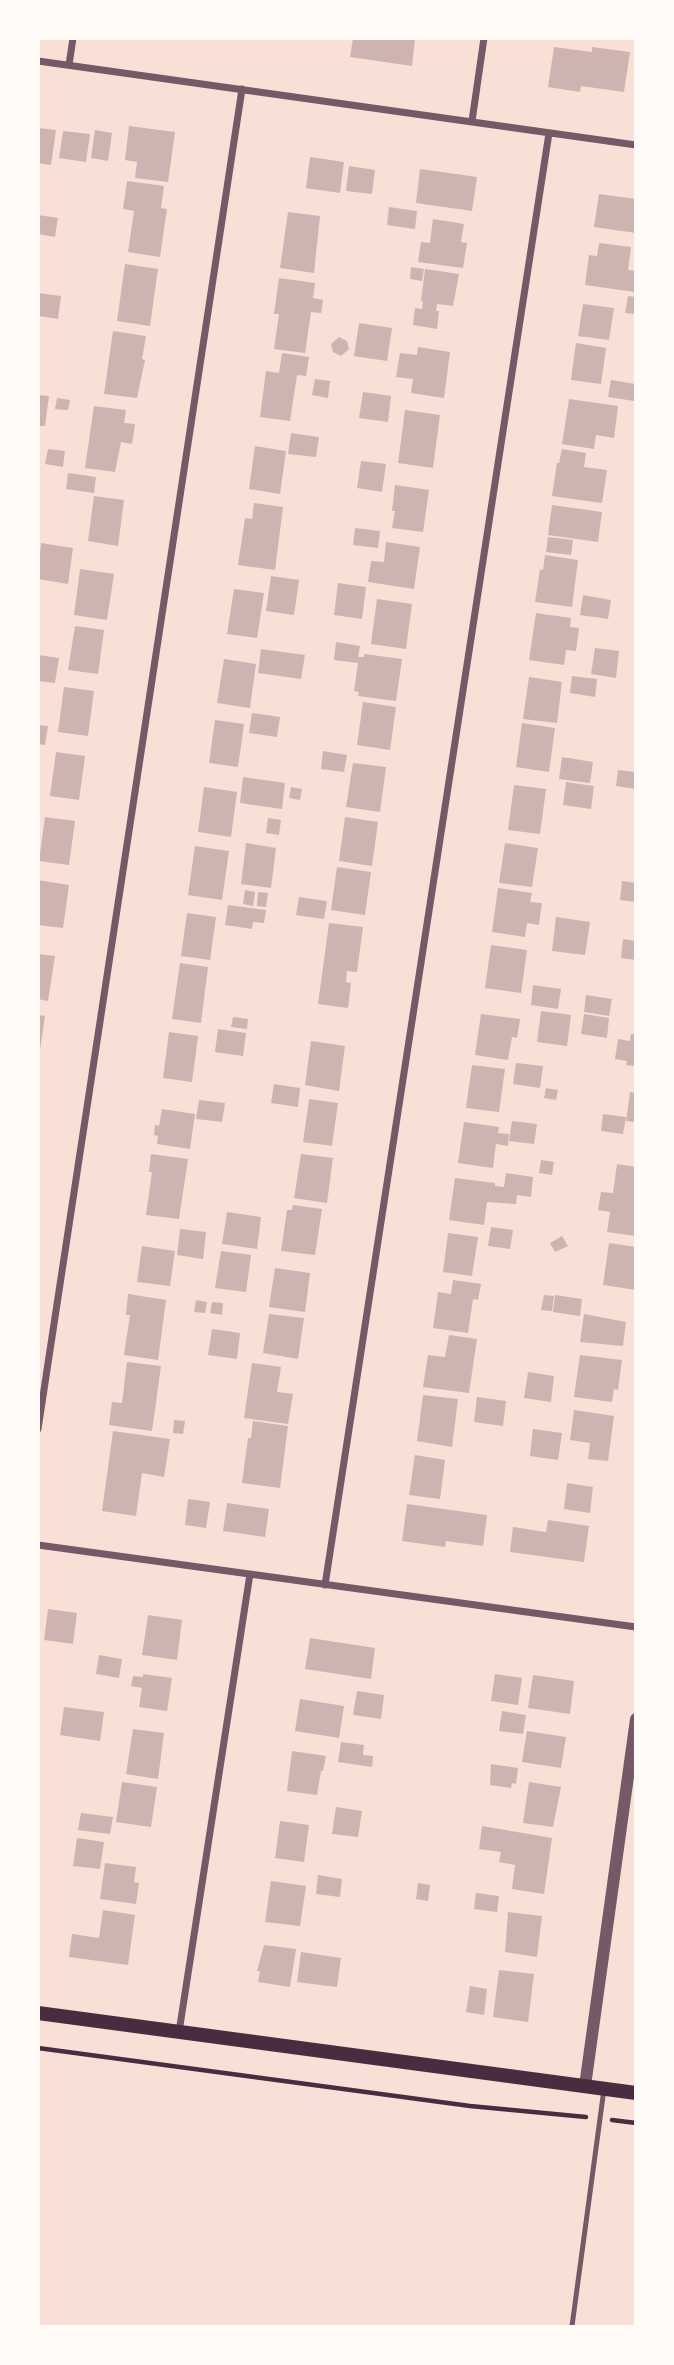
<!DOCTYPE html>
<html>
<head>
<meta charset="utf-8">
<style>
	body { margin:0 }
	#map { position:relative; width:674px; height:2365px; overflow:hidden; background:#f7e1d7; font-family:"PT Sans Narrow",sans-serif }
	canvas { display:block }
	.frame { position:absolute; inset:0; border:40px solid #fffaf5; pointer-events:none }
</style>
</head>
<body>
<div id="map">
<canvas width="674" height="2365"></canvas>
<div class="frame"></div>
</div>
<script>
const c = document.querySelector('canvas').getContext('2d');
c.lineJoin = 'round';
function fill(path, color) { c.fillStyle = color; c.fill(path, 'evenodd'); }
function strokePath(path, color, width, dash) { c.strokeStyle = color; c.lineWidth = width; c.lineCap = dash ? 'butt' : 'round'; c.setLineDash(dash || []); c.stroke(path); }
fill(new Path2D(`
	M353,38H415L412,66L350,57Z
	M554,47L592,52V47L630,52L624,92L581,86L580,92L548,87Z
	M129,126L175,132L168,182L135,178L137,162L125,160Z
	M38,128L56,130L51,165L38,163Z
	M95,130L112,133L108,161L91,158Z
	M63,131L90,134L86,162L59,158Z
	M310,157L344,162L340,193L306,188Z
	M349,166L375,170L372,194L346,191Z
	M420,169L477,177L472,211L416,203Z
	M127,181L164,186L161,208L167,209L160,257L128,252L134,211L123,209Z
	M599,194L636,199V233L594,227Z
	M389,207L417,211L415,229L387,225Z
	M288,212L320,216L314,273L280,268Z
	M38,215L58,218L55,237L38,234Z
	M433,219L464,224L461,242L467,243L463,268L418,262L421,242L430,243Z
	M599,243L631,247L628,270L636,271L635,292L585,285L589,255L597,256Z
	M125,264L158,269L150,326L117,321Z
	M411,267L424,269L422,281L410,279Z
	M425,269L459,274L453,306L437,304L436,311H439L437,329L413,325L415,308L422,309L423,302L421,301Z
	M279,278L315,283L313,298L323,300L321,313L311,312L305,353L274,349L279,314H274Z
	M38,293L61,296L58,319L38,316Z
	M628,296L636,297V314L625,313Z
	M583,304L614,308L609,340L578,336Z
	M359,323L392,328L387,361L354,356Z
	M113,331L146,336L142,359L145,360L137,398L104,394Z
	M339,337L347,341L349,349L341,356L333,352L331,344Z
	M576,343L606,348L601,384L571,380Z
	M418,347L450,352L444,398L411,393L413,379L396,377L400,353L417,355Z
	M282,353L309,357L306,376L297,375L290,421L260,417L266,371L279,373Z
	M315,379L330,381L328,398L312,395Z
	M611,380L636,384L634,401L608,397Z
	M363,392L391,396L388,422L359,418Z
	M38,395L49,396L45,426H38Z
	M57,398L70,400L68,410L55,409Z
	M569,399L618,406L614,438L596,435L594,449L562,444Z
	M94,406L126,410L124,423L135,424L132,444L121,442L115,472L85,468Z
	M405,410L440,415L433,468L398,463Z
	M291,433L319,437L316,457L288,454Z
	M255,446L286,451L280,494L249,489Z
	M48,449L65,451L63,467L45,464Z
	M562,449L586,453L584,467L607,470L602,503L552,496L557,463H559Z
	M361,461L386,464L382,492L357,488Z
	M68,473L96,477L94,493L66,489Z
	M395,485L429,490L423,532L392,528L395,511H392Z
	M94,496L124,500L118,546L88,541Z
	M254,503L283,507L275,570L238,565L245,518L252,519Z
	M552,505L602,512L598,542L548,535Z
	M355,528L380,531L378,548L353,545Z
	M548,537L573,540L571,555L546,552Z
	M386,542L420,547L414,589L368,582L371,561L384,562Z
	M41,543L73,548L68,584L38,579Z
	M545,555L578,560L572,607L535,602L540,569L543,570Z
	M80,569L114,574L107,620L74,615Z
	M271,576L299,580L294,615L266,611Z
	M338,583L366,587L362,619L334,615Z
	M234,589L264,593L257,638L227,634Z
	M583,595L611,600L608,619L580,615Z
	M377,599L412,604L406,649L371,644Z
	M536,613L571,618L570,627L579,628L576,651L566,650L564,665L529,660Z
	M75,626L104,630L98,674L68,670Z
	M336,642L360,646L358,657H364V654L402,659L396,701L358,696L359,692L354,691L358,663L334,660Z
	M595,648L619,651L616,678L591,674Z
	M261,649L305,655L301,679L258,673Z
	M38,655L59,658L55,683L38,681Z
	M224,659L256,664L250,708L217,703Z
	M572,676L597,679L595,697L570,693Z
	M529,677L562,682L557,723L523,719Z
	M64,687L94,691L88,736L58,732Z
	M363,702L396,707L390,750L357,745Z
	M252,713L280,717L277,737L249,733Z
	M215,720L244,724L238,767L209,763Z
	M522,723L555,728L549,772L516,767Z
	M38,725L48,726L45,745L38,744Z
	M323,751L347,755L344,772L321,769Z
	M56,752L85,756L79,800L50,796Z
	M562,757L593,762L590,783L559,779Z
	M353,763L386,767L380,812L346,807Z
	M618,770L636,772V789L616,786Z
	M243,777L285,783L282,809L240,803Z
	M566,782L594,786L591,809L563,805Z
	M514,785L546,789L540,834L508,830Z
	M204,787L237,792L231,837L198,832Z
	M291,787L302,789L300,800L289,798Z
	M45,817L75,821L69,865L39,861Z
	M345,817L378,822L372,866L339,861Z
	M268,818L281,820L279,835L266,833Z
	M246,843L276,848L271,888L241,884Z
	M505,843L538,848L532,887L499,883Z
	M195,846L229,851L222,900L188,895Z
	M337,867L371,872L365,915L331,910Z
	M38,880L69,885L63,928L38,925Z
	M622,881L636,883V902L620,900Z
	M498,888L532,893L530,902L542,903L539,925L527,923L525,937L492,932Z
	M245,890L255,892L253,906L243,904Z
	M258,892L268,893L266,907L257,906Z
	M299,897L327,901L324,919L296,915Z
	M228,905L266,910L264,923L253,922L252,929L225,925Z
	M187,913L216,917L210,960L181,956Z
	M556,917L590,922L585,955L552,951Z
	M329,923L363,927L357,972L347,971L346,982L351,983L348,1008L318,1004Z
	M623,939L636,941V960L621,958Z
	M491,945L527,950L521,993L485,988Z
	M38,954L55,956L48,1001L38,999Z
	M180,963L208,967L201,1023L172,1019Z
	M533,985L561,989L558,1009L531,1005Z
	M586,995L612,999L609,1016L584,1012Z
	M541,1011L571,1015L567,1046L537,1042Z
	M481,1014L520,1019L517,1038L512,1037L508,1060L475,1055Z
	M584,1014L609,1018L607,1038L581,1034Z
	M38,1015L45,1016L40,1050H38Z
	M233,1017L248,1019L247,1029L231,1027Z
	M218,1029L246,1033L243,1056L215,1052Z
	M169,1032L198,1036L192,1082L163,1078Z
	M631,1034H636V1066L626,1065L627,1061L615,1059L618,1039L630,1041Z
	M311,1041L345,1046L339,1091L305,1085Z
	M516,1063L543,1066L540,1088L513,1084Z
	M472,1065L505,1069L499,1112L466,1108Z
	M274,1084L300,1088L298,1107L271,1103Z
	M546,1088L558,1090L556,1100L544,1098Z
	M630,1092L636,1093V1122L626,1121Z
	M309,1099L338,1103L332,1146L303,1142Z
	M199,1100L225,1103L222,1122L196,1119Z
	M162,1109L195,1114L190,1149L157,1144L158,1136L154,1135L155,1125L159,1126Z
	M603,1114L626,1117L623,1134L601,1131Z
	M512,1121L537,1124L534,1144L509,1141Z
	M464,1122L499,1127L498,1133L509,1134L508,1146L496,1144L493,1168L458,1163Z
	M151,1154L188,1159L179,1219L146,1215L152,1172H149Z
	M301,1154L333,1158L327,1203L294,1198Z
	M541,1160L554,1162L552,1175L539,1173Z
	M617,1164L636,1167V1236L607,1232L610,1212L598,1210L601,1192L613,1193Z
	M506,1173L533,1177L531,1197L517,1195L516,1204L487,1202L484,1225L449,1220L455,1178L495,1183V1186L504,1187Z
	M293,1205L322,1209L315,1255L281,1251L287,1210H292Z
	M227,1212L261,1217L257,1249L222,1244Z
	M491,1227L513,1230L510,1249L488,1246Z
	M180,1229L206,1232L203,1259L177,1255Z
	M448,1233L478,1237L472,1276L443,1272Z
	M562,1236L568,1246L555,1252L550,1243Z
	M609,1243L636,1247V1290L603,1285Z
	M142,1246L175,1251L170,1286L137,1282Z
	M221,1251L251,1255L246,1292L215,1288Z
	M275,1268L310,1273L305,1312L269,1307Z
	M453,1280L481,1284L478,1300L473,1299L468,1333L433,1328L438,1292L451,1294Z
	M128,1294L166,1300L158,1360L124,1355L130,1315H126Z
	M544,1295L554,1296L552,1311L541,1310Z
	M555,1295L582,1299L580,1316L553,1312Z
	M196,1300L207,1302L205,1313L194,1312Z
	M212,1302L223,1303L222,1315L210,1313Z
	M269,1314L304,1318L298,1359L263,1353Z
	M584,1314L626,1322L623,1346L580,1342Z
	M212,1329L240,1333L237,1359L208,1355Z
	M449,1335L477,1339L469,1393L423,1387L428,1355L445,1357Z
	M580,1355L622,1360L618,1390L614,1389L612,1402L574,1397Z
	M127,1362L161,1366L152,1431L109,1425L112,1402L122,1403Z
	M252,1363L281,1367L277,1392L293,1394L288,1424L244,1418Z
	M528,1372L554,1376L551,1402L524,1398Z
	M423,1395L458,1399L452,1447L417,1441Z
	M477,1397L506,1401L503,1426L474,1422Z
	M574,1410L614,1416L608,1461L588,1459L590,1443L570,1440Z
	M174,1420L185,1421L183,1434L173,1433Z
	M253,1421L288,1426L280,1488L242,1483L248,1438H251Z
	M533,1429L562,1433L558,1460L530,1456Z
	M113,1431L170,1439L164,1477L142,1473L136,1516L102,1511Z
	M415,1455L445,1460L440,1499L409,1495Z
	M567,1483L593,1487L590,1513L564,1509Z
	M188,1499L210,1502L206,1528L185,1525Z
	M227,1503L269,1509L265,1537L223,1531Z
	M407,1504L487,1515L483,1546L446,1541L445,1547L402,1541Z
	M548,1520L589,1526L584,1562L510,1552L513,1527L546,1532Z
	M48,1609L77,1613L73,1644L44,1640Z
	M148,1615L182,1620L177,1660L142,1655Z
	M310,1638L375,1648L371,1679L305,1669Z
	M99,1655L122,1659L119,1678L96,1674Z
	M143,1674L172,1678L167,1711L139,1707L142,1688L131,1686L133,1676L143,1677Z
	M495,1674L522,1678L518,1705L491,1701Z
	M533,1675L574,1681L570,1714L528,1708Z
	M357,1691L384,1695L381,1719L353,1715Z
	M300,1699L344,1706L339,1738L295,1731Z
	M64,1707L104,1712L100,1741L60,1735Z
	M502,1711L526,1715L523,1734L499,1731Z
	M133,1729L164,1733L158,1779L126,1774Z
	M527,1731L566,1737L561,1768L522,1762Z
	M341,1742L364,1745L363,1755L373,1756L372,1767L338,1762Z
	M292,1751L326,1756L323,1771H321L317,1795L287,1791Z
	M491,1764L518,1768L516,1784L512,1783L511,1788L490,1785Z
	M122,1782L157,1787L151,1827L116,1822Z
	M529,1782L561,1787L553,1827L523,1823Z
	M336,1807L362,1811L358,1837L332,1834Z
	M81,1813L113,1817L110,1834L78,1830Z
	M280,1821L309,1825L304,1862L275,1858Z
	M482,1826L552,1838L544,1894L512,1889L515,1865L499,1862L501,1852L479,1849Z
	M77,1838L104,1842L100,1869L73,1866Z
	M105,1863L136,1867L134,1882L139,1883L136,1904L100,1899Z
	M318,1875L342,1879L340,1897L316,1894Z
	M271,1881L306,1886L300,1926L265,1922Z
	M418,1883L430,1885L428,1901L416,1899Z
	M476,1893L499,1896L497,1912L474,1909Z
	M103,1910L135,1915L128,1965L69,1957L72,1934L99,1938Z
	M508,1912L542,1916L537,1957L505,1952Z
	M264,1945L296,1949L290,1987L258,1982L260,1971H257Z
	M301,1952L341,1958L337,1987L297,1982Z
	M499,1970L534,1974L528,2022L493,2017Z
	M470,1986L487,1989L484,2015L466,2012Z`), '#ccb4b1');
strokePath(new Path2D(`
	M38,2048L470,2106L586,2117
	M612,2120L636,2123`), '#4a2c40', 4.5);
strokePath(new Path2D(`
	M572,2326L604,2089`), '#755966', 5);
strokePath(new Path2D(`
	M38,61L636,145
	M69,65L73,38
	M472,121L484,38
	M38,1429L242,89
	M38,1545L636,1627
	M325,1585L549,133
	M179,2032L250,1574`), '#755966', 7);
strokePath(new Path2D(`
	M585,2086L636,1719`), '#755966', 12);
strokePath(new Path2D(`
	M38,2013L636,2093`), '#4a2c40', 14);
</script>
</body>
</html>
